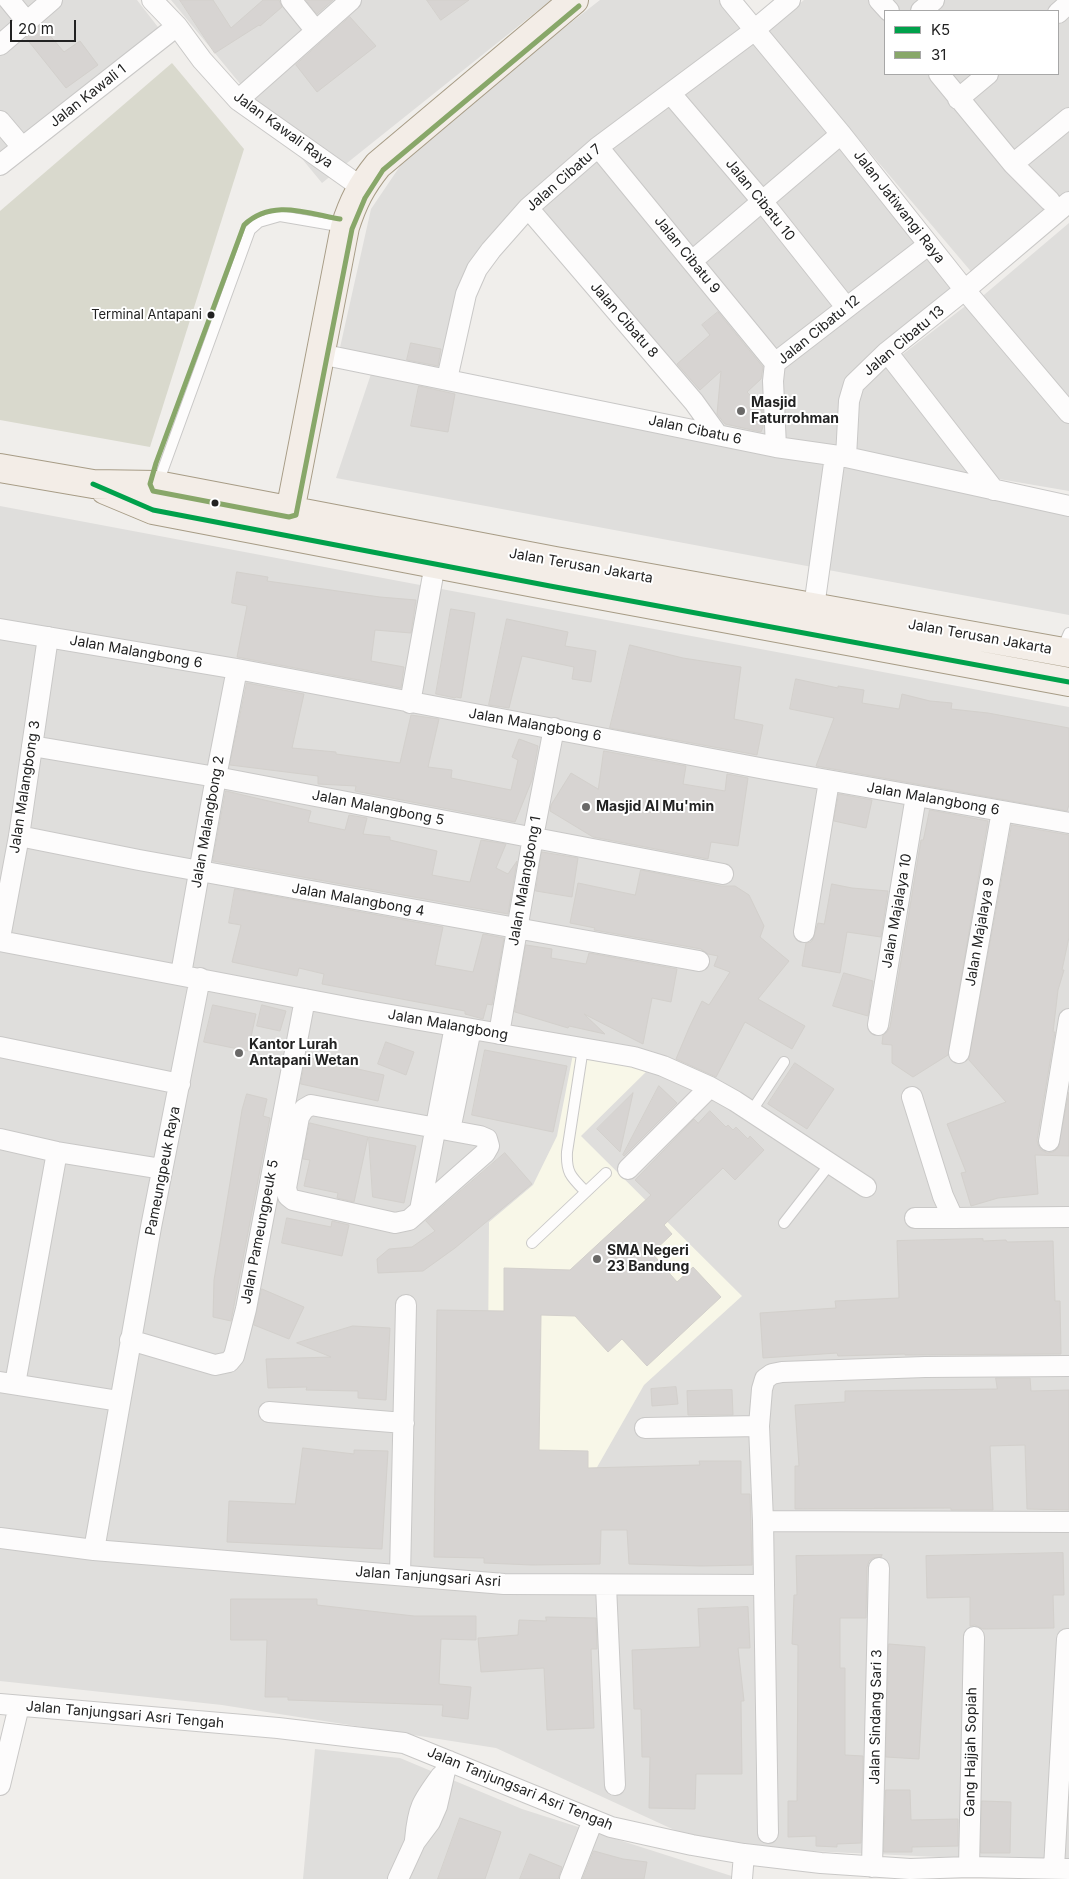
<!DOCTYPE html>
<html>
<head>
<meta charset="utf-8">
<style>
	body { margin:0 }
	#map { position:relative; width:1069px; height:1879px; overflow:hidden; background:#f0eeeb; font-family:Inter,sans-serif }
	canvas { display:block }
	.legend { position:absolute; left:884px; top:10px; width:175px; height:65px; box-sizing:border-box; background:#fff; border:1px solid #a7a7a7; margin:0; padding:6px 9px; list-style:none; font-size:15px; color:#222 }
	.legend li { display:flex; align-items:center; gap:10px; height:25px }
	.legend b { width:25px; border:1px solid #a7a7a7 }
	.scale { position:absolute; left:10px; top:20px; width:66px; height:22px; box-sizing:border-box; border:2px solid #222; border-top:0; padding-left:6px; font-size:15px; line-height:18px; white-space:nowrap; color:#222; -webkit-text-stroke:4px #fff; paint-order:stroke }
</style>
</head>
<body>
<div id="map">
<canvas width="1069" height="1879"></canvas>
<ul class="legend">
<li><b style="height:6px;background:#00a14b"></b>K5</li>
<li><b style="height:6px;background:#88a769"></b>31</li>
</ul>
<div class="scale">20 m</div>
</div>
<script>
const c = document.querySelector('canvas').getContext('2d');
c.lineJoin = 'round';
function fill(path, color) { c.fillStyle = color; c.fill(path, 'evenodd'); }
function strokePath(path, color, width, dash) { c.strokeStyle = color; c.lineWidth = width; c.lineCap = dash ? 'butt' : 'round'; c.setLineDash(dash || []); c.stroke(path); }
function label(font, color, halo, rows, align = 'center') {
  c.font = font + ' Inter,sans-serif'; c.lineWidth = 4; c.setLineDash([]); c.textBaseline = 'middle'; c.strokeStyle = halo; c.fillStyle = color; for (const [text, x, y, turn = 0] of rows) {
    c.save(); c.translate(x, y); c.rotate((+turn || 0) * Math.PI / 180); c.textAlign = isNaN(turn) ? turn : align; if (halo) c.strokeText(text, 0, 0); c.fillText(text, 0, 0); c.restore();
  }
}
fill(new Path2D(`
	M0,0H137L161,31L0,162Z
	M171,0H551L322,183Z
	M600,0H719L954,291L844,386L843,447L711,428L544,210L482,259L454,379L337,361L371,209L415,144Z
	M804,0H1069V195L974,275L767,31ZM885,11H1058V74H885Z
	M1069,223V401L978,300Z
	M968,304L1069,421V491L853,454L859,388Z
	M371,374L1069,508V615L336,478Z
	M0,506L1069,707V1863L743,1848L694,1839L496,1748L222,1705L0,1681Z
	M315,1749L400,1758L522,1809L741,1879H303Z`), '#dfdedc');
fill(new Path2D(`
	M573,1054L649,1069L581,1136L742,1296L644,1385L592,1476L487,1493L489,1222L533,1185L557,1136Z`), '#f8f7e8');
fill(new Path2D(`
	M172,63L244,149L150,447L0,420V211Z`), '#d9d9cd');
const building = new Path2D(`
	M180,0H213L231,28L263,0H279L282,7L260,26L259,25L215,53Z
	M306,0H333L317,14Z
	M427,0H469L441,20Z
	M350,17L376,46L317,92L296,65Z
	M41,25L64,52L80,41L98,65L66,88L26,38Z
	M718,312L763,367L761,379L747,392L762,407L763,427L761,432L725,424L717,414L721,371L700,390L677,364L710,335L702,325Z
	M411,343L441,349L438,366L407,360Z
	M419,386L455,394L448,432L411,426Z
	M237,572L268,577L267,581L380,597L416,600L411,633L375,630L371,661L404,667L401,688L237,657L247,606L232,603Z
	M451,609L475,613L461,698L456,697L455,698L436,694Z
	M507,619L568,632L565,646L596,651L591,682L572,679L574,667L522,656L509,708L489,705Z
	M630,645L683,658L741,667L734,719L763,725L757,755L610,728Z
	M796,679L838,688V686L864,690L862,703L899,709L902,694L930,701L952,703L951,709L988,713L1069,728V805L1067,811L816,766L834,718L790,709Z
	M247,683L304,694L292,748L336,752V754L400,763L411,715L439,719L428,767L452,770L451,778L511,790L518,760L512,757L519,739L538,746L532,780L515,822L355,791L356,786L318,784V776L230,765Z
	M604,751L686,766L683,784L725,791L727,774L748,778L738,846L711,842L708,859L593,837L550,811L551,805L571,773L598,789Z
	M226,791L311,811L308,822L345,830L349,815L367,818L363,834L390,837V840L437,851L432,875L453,879L470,882L481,840L506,844L496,868L508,874L517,861L508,914L213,861Z
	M839,794L872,800L866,828L834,821Z
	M930,810L988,821L948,1055L913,1077L892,1063V1045L882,1044L883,1035L887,1032L890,1027L921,840H923Z
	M1012,825L1069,835V937L1062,970H1064L1058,990L1053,1032H1055L1037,1140L1038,1145L1041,1150L1047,1153L1053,1152L1058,1148L1069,1092V1156L1035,1155L1038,1194L998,1198L971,1206L961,1173L966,1172L947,1124L1006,1102L969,1060Z
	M542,852L578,858L572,897L536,891Z
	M641,870L721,886H735L749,895L764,926L760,937L789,961L758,999L805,1026L792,1049L745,1022L716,1077L676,1059L689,1028L702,1001L709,1005L730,972L714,966L718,956L708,954L701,949L594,930L595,928L570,923L578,883L635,895Z
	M832,884L852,888L888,891L881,937L847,932L840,973L802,966L806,943L811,942L813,939L818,923L824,924Z
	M235,889L443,927L435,965L473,972L483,934L504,938L492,1005L487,1004L483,1019L465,1014V1011L322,984L324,974L299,968L297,976L232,962L241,925L229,923Z
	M526,945L552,949L551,958L586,964L589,953L677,969L671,1002L652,998L643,1044L584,1014L605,1034L569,1026L568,1028L515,1012Z
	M844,973L873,981L868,1016L833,1006Z
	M213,1005L256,1014L248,1051L204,1042Z
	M262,1005L286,1011L280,1031L257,1026Z
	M386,1042L414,1052L406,1075L378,1064Z
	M485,1050L567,1066L553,1132L472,1115Z
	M306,1057L384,1075L378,1101L301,1084Z
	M795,1063L834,1089L807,1129L768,1104Z
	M659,1086L677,1103L624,1156L623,1155Z
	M633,1093L620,1152L597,1129Z
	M247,1094L267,1099L263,1116L270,1118L231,1321L213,1317L214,1280L242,1110Z
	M710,1111L726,1127L728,1125L733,1130L736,1127L748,1139L750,1136L764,1150L735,1180L723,1168L664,1225L672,1234L652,1253L677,1282L693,1267L721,1297L647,1366L622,1339L608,1352L575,1316L541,1315L539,1450L588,1451V1468L700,1465L699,1461H741V1494H750L752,1565L701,1566L629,1564L627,1530H601L600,1564L532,1565L484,1563V1558L434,1557L437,1310L504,1311V1268L570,1270L651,1195L635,1180L694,1119L698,1123Z
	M310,1123L368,1137L354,1202L337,1198L338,1193L304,1186L310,1160L303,1159Z
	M369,1137L416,1146L404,1203L373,1197Z
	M505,1153L532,1184L455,1248L423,1271L378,1273L377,1259L389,1249L412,1247L435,1231L426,1221Z
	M287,1218L331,1227L332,1221L349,1225L342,1256L282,1243Z
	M983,1239V1241L1006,1240L1007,1242L1053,1241L1055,1301H1060L1061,1354L905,1355V1354L838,1356L837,1353L763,1358L760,1313L836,1308L835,1301L899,1298L897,1241Z
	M262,1289L304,1307L289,1339L254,1325Z
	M353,1326L390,1328L386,1400L358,1398V1391L306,1390L307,1387L268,1388L266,1359L331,1357L297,1343Z
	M996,1378H1030L1031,1391L1069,1390V1510L1027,1509L1025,1445L990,1446L993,1510H951V1508L795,1509V1466H799L795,1405L845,1402V1391L997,1389Z
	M676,1387L678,1404L652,1406L651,1389Z
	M732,1390L733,1415H688L687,1391Z
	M303,1448L354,1454V1450L388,1451L382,1549L227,1542L229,1501L295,1504Z
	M1063,1553L1064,1595H1053L1054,1628L983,1629L975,1625L970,1626V1597L927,1598L926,1556Z
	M882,1555L881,1557L873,1558L869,1561L867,1567L866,1618H840V1668H845V1755L863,1756L861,1843L837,1844V1847L816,1846V1836L788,1837V1801H797L798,1645L792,1644L794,1595H797L796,1556Z
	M231,1599H317V1605L414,1616H476V1640L441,1639L439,1684L471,1687L468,1719L442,1716L443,1705L288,1700V1697H265L267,1640H231Z
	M748,1607L750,1648H738L744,1701H741L742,1774H696L695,1809L649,1808L650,1757H642L641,1709H634L632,1650L700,1647L698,1609Z
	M546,1617L596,1618L597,1649H591L594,1728L547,1730L544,1668L481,1672L478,1638L518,1635L519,1620L546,1621Z
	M889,1644L925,1647L919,1759L886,1757Z
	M886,1790H910L911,1820L958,1819V1846L912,1847V1852H884Z
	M982,1801L1011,1802L1010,1853H981Z
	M460,1818L501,1832L485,1879H438Z
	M594,1851L623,1859L647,1862L644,1879H583Z
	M530,1854L562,1867L558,1879H520Z`);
fill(building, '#d7d4d2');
strokePath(building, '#d3d0cc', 1);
const service = new Path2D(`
	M158,483L250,230L259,222L280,216L344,227
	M1061,651L1069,633
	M583,1048L567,1152C566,1173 571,1177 586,1192
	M751,1112L784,1062
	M784,1223L830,1164
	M532,1243L606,1173`);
const minor = new Path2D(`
	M9,0L27,22
	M152,0L177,26L202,60L238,100L361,187
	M291,0L316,31
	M730,0L841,134L964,289L1069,413
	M879,0L889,11
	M921,11L934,0
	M1058,13L1069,3
	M0,45L52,0
	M939,74L1013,164L1050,201
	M671,94L762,201L846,307
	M958,99L988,74
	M238,100L351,0
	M0,121L22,147
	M598,147L775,363
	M1013,164L1069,118
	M0,165L177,26
	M528,208L694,402L717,434
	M692,261L841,134
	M887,352L994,490
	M320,354L776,447L846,457L1069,506
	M447,379L466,294L477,269L491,250L528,208L598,147L747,36L790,0
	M776,447L773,381L775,363L928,245
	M846,457L849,401L854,384L887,352L972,284L1069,202
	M814,607L835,456
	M0,629L237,669L765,769L1069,823
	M410,703L435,564
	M32,746L216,777L723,874
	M19,836L139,860L699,961
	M804,932L829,781
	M0,938L19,836L48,637
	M0,941L362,1010L634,1057L663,1066L710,1087L735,1101L866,1187
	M181,974L216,777L237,669
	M878,1025L916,796
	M499,1034L533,837L554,728
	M0,1047L180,1084
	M959,1053L1002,811
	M912,1097L943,1196L953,1218L1069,1217
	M311,1105L480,1136L487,1139L489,1146L485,1153L409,1220L395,1223L293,1200L288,1196L286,1188L299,1117L304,1109Z
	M450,1130L471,1029
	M0,1139L57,1152L162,1169
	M1049,1141L1069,1019
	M628,1169L710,1087
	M420,1210L455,1026
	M915,1218H953
	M130,1340L215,1365L229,1362L234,1356L246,1309L305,999
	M0,1382L119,1401
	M15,1384L57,1152
	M269,1412L404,1423
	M645,1428L759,1426
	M763,1521L1069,1522
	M0,1538L94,1550L504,1584L763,1585
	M94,1550L151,1227L200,978
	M400,1575L406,1305
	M606,1586L615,1785
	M0,1704L278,1728L404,1743L611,1827L692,1845L744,1854L821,1863L910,1869L969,1867L1069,1869
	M0,1785L19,1706
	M768,1833L763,1521L759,1426L762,1389L765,1379L772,1374L782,1372L925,1367L1069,1366
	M415,1840C418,1807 422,1802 441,1776
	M872,1867L879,1568
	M969,1867L974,1637
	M1054,1868L1067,1639H1069
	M398,1879L415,1842L430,1822L437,1806L445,1771L449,1761
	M570,1879L593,1820
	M742,1879L744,1854`);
const primary = new Path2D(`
	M0,468L93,484L157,485L555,561L1069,653
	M105,490L153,510L550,586L1069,682
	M287,527L345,227C353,202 361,186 378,165L574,0`);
strokePath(service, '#c9c8c7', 12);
strokePath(minor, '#c9c8c7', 22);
strokePath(primary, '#a79c86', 30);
strokePath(service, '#fdfcfc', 10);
strokePath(minor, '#fdfcfc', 20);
strokePath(primary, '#f3ede7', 28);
strokePath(new Path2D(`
	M93,484L153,510L550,586L1069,682`), '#00a14b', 5);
strokePath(new Path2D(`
	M340,219C306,213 272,199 244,225L156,463L150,484L153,491L289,517L296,515L352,229L365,198L383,170L579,6`), '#88a769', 5);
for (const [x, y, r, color] of [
	[211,315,4.5,"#222"],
	[741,411,5,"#6a6968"],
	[215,503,4.5,"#222"],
	[586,807,5,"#6a6968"],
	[239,1053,5,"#6a6968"],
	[597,1259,5,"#6a6968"]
]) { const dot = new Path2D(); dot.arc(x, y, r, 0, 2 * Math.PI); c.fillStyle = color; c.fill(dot); strokePath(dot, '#fff', 2); }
label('13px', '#222', '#fff', [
	["Terminal Antapani",202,315]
], 'right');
label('14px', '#222', '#fff', [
	["Jalan Kawali 1",88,96,-38],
	["Jalan Kawali Raya",283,130,36],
	["Jalan Cibatu 7",564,178,-41],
	["Jalan Cibatu 10",760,200,51],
	["Jalan Jatiwangi Raya",899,207,52],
	["Jalan Cibatu 9",687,255,51],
	["Jalan Cibatu 8",624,320,49],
	["Jalan Cibatu 12",819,330,-39],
	["Jalan Cibatu 13",904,341,-40],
	["Jalan Cibatu 6",695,430,12],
	["Jalan Terusan Jakarta",581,566,10],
	["Jalan Terusan Jakarta",980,637,10],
	["Jalan Malangbong 6",136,652,10],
	["Jalan Malangbong 6",535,725,10],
	["Jalan Malangbong 3",25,787,-81],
	["Jalan Malangbong 6",933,799,10],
	["Jalan Malangbong 5",378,808,11],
	["Jalan Malangbong 2",208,822,-80],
	["Jalan Malangbong 1",525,881,-80],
	["Jalan Malangbong 4",358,900,10],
	["Jalan Majalaya 10",897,911,-80],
	["Jalan Majalaya 9",980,932,-80],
	["Jalan Malangbong",448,1025,10],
	["Pameungpeuk Raya",163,1171,-79],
	["Jalan Pameungpeuk 5",260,1232,-79],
	["Jalan Tanjungsari Asri",428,1577,4],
	["Jalan Tanjungsari Asri Tengah",125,1715,5],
	["Jalan Sindang Sari 3",876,1717,-89],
	["Gang Hajjah Sopiah",971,1752,-89],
	["Jalan Tanjungsari Asri Tengah",520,1789,22]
]);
label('bold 14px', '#222', '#fff', [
	["Masjid",751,403],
	["Faturrohman",751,419],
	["Masjid Al Mu'min",596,807],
	["Kantor Lurah",249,1045],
	["Antapani Wetan",249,1061],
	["SMA Negeri",607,1251],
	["23 Bandung",607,1267]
], 'left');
</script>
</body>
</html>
